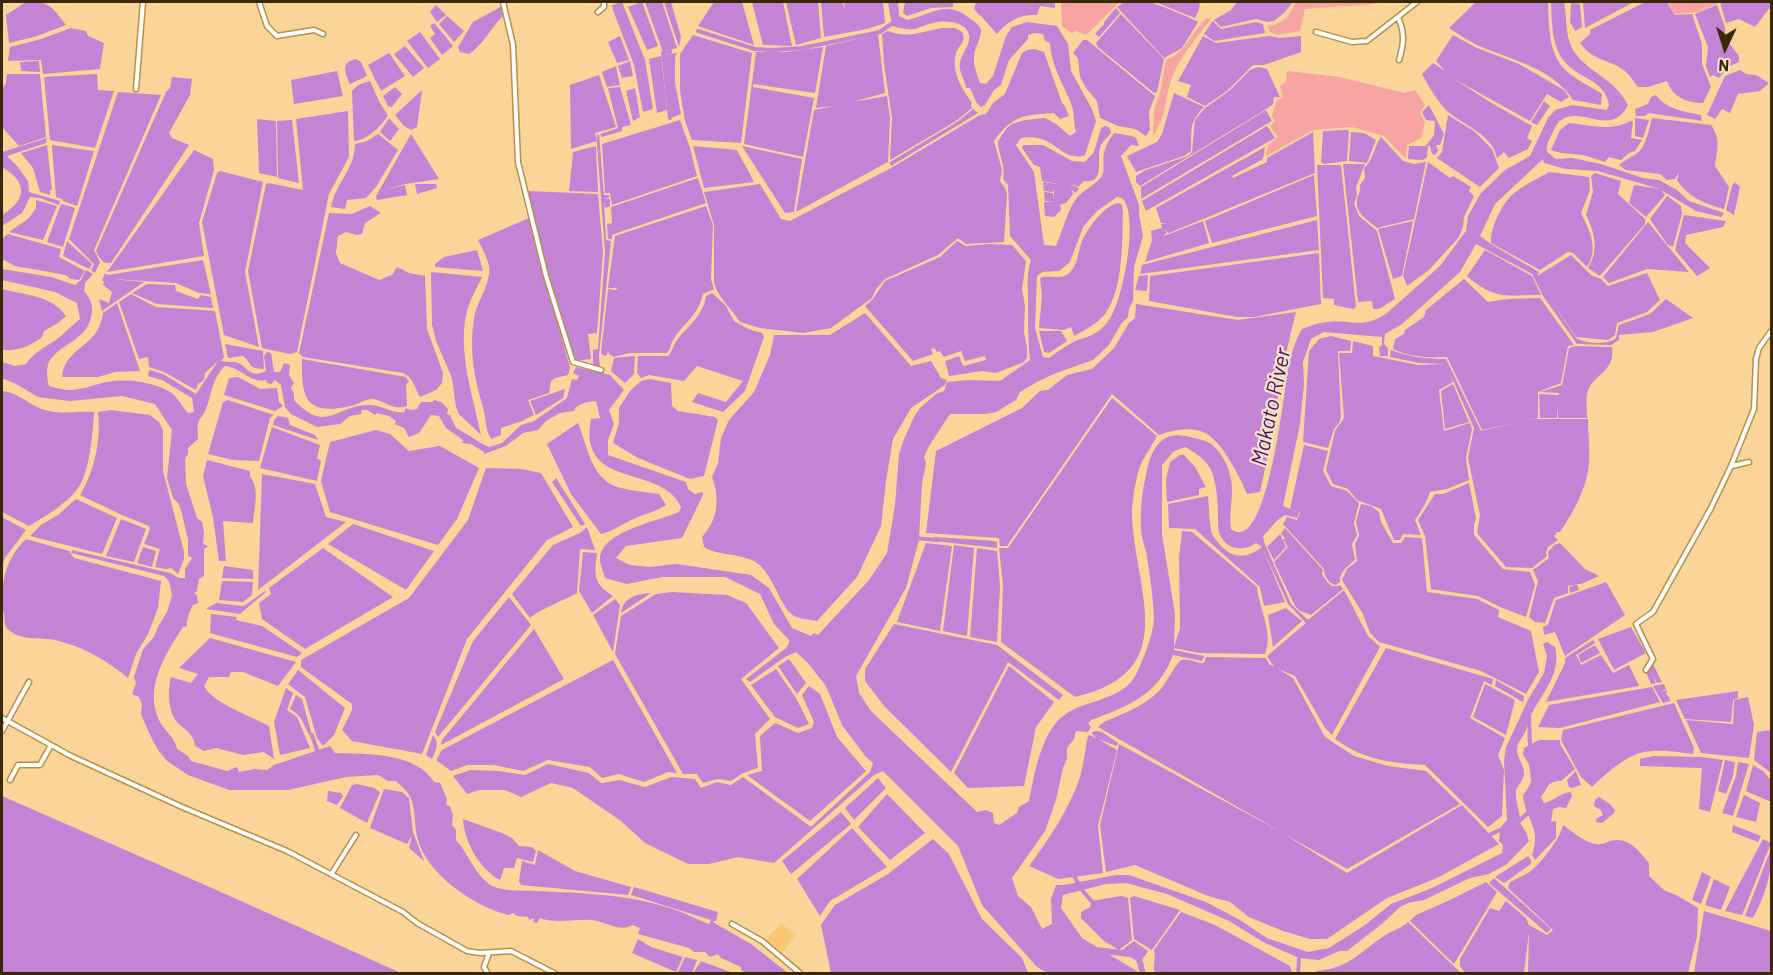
<!DOCTYPE html>
<html>
<head>
<meta charset="utf-8">
<style>
	body { margin:0 }
	#map { position:relative; width:1773px; height:975px; overflow:hidden; background:#f9d59a; font-family:Barlow,sans-serif }
	canvas { display:block }
	.frame { position:absolute; inset:0; border:3px solid #392706; pointer-events:none }
	.north { position:absolute; left:1695px; top:18px; width:60px; height:60px; -webkit-text-stroke:4px #f7e5c9; paint-order:stroke; rotate:184deg; font-size:16px; font-weight:700; line-height:24px; text-align:center; color:#392706 }
	.north::after { content:''; display:block; margin:auto; width:21px; height:27px; background:#392706; clip-path:polygon(50% 0,100% 100%,50% 72%,0 100%) }
</style>
</head>
<body>
<div id="map">
<canvas width="1773" height="975"></canvas>
<div class="frame"></div>
<div class="north">N</div>
</div>
<script>
const c = document.querySelector('canvas').getContext('2d');
c.lineJoin = 'round';
function fill(path, color) { c.fillStyle = color; c.fill(path, 'evenodd'); }
function strokePath(path, color, width, dash) { c.strokeStyle = color; c.lineWidth = width; c.lineCap = dash ? 'butt' : 'round'; c.setLineDash(dash || []); c.stroke(path); }
function label(font, color, halo, rows, align = 'center') {
  c.font = font + ' Barlow,sans-serif'; c.lineWidth = 4.5; c.setLineDash([]); c.textBaseline = 'middle'; c.strokeStyle = halo; c.fillStyle = color; for (const [text, x, y, turn = 0] of rows) {
    c.save(); c.translate(x, y); c.rotate((+turn || 0) * Math.PI / 180); c.textAlign = isNaN(turn) ? turn : align; if (halo) c.strokeText(text, 0, 0); c.fillText(text, 0, 0); c.restore();
  }
}
fill(new Path2D(`
	M781,923L796,936L781,954L765,941Z`), '#fac875');
fill(new Path2D(`
	M1061,2H1120L1086,35L1076,31L1072,33L1062,26Z
	M1295,2H1376L1374,4L1305,9L1300,31L1276,35L1270,32L1268,26C1283,24 1291,15 1295,2Z
	M1668,2H1717V4L1698,12L1675,14Z
	M1207,18L1211,19C1196,38 1177,60 1170,83C1165,101 1165,120 1153,136L1154,110L1161,89L1166,60C1187,52 1191,32 1207,18Z
	M1287,71L1339,77L1405,93L1415,90L1425,105L1420,113L1425,122L1421,138L1407,145L1406,159L1384,136L1352,127L1313,130L1266,156L1268,145L1278,137L1270,126L1275,121L1272,116L1276,102L1283,97L1280,86L1286,82Z`), '#f8a3a4');
fill(new Path2D(`
	M26,2C50,1 52,7 66,25L34,37L9,43L6,15Z
	M622,2L645,60L653,109L643,112L634,65L614,13L612,5Z
	M642,2L658,46L647,50L628,7Z
	M645,2H662L677,48L663,52Z
	M664,2H671L681,37L679,47Z
	M714,2H742L754,45L698,26Z
	M752,2H783L792,46L763,45Z
	M786,2H818L821,38L796,45Z
	M821,2H842L845,9L844,2H883L885,23L867,29L824,37Z
	M888,2H898L899,16L907,20C931,15 945,0 968,17C972,20 980,25 981,30C982,37 974,49 974,56C973,63 977,76 980,83L986,84L993,76L1006,36L1012,27L1027,22L1057,26L1068,44L1071,71L1092,109L1096,121L1085,155C1067,162 1057,143 1041,139C1035,137 1028,137 1021,138L1016,145L1034,172L1044,245L1056,246C1062,232 1066,215 1074,202C1081,190 1095,186 1101,177C1106,170 1102,163 1104,154C1105,146 1109,140 1114,133L1132,136L1136,138L1139,146L1131,145L1121,156L1139,205V214L1143,236L1134,267L1133,301L1129,309L1128,317L1121,324L1109,345L1093,360L1056,373L1035,383L1020,392L1016,400L996,412L985,414H950L929,446L924,457L926,464L922,483L919,540L906,588L856,676L859,693L871,711L977,812L986,810L993,813L994,823L999,825L1017,813L1019,807L1029,801C1034,776 1039,745 1055,724C1074,700 1110,704 1130,683C1135,678 1139,669 1141,663C1147,650 1153,633 1154,619C1154,602 1149,569 1146,551C1144,544 1141,536 1141,529C1140,511 1142,492 1146,475C1148,463 1152,450 1160,442C1168,434 1180,434 1190,437C1197,439 1206,440 1211,444C1224,454 1232,473 1232,489C1232,503 1229,515 1231,529C1268,558 1285,383 1289,363C1292,351 1296,339 1302,329C1310,326 1318,323 1326,322C1351,318 1361,331 1387,313L1440,266L1466,231L1468,216L1481,193L1505,170L1530,156L1548,118L1555,110L1572,105L1607,110L1609,105C1605,78 1575,79 1561,57C1551,40 1552,20 1551,2H1564C1567,17 1565,34 1572,48C1585,72 1614,77 1628,105C1612,137 1583,107 1563,119C1557,122 1555,128 1552,134C1549,140 1546,144 1547,152L1556,159L1572,158L1601,164L1643,178L1659,180L1677,190L1689,201L1724,213L1721,217L1696,211L1661,190L1665,195L1646,217L1629,203L1634,185L1660,189L1598,171L1566,169L1544,163L1543,159L1495,204L1480,236L1491,244L1539,272L1537,276L1571,255L1591,275L1601,279L1608,286L1647,273L1660,300L1647,312L1617,323L1615,335L1608,340L1576,337L1546,293L1576,338C1585,344 1608,345 1616,338L1619,325L1650,314L1666,299L1693,318L1653,332L1619,335V340L1611,345L1577,344L1543,296L1532,274L1476,244L1460,272L1402,324L1385,334L1384,344L1388,348V356H1380L1379,347L1382,345V337L1324,332L1311,339L1303,362L1304,384L1300,424L1283,506L1299,513L1297,518L1285,515C1275,520 1271,529 1263,536L1264,542L1291,604L1308,620L1344,590L1368,636L1380,647L1332,735L1325,728L1295,676L1278,669L1293,678L1325,737L1354,756L1388,766L1426,771L1460,804L1347,869L1284,834L1347,873L1462,805L1499,844L1437,878L1387,898L1327,939H1310L1283,931L1249,917L1230,902L1208,896L1135,865L1106,872L1100,825L1119,744L1283,833L1098,727L1104,722C1124,713 1145,706 1160,690C1166,684 1176,662 1182,660C1190,658 1197,664 1204,663L1206,657L1266,658L1269,664L1274,667L1267,656L1306,623L1288,604L1262,547L1285,602L1264,606L1260,587L1195,529L1169,528L1168,504L1208,496C1209,508 1209,522 1212,534C1214,538 1217,541 1220,545C1234,560 1247,558 1262,547L1256,543C1244,552 1224,550 1219,532C1218,528 1218,523 1218,518C1218,502 1217,487 1212,472C1207,460 1196,453 1185,447L1174,451L1162,465V534L1175,614L1174,647L1180,628L1179,558L1182,531L1192,532L1257,587C1259,609 1274,633 1265,654L1199,653L1174,648V650L1204,656L1202,661L1173,655C1158,695 1129,706 1091,720L1088,723L1091,727L1088,732L1076,731L1074,739L1067,748V759L1063,768L1056,800L1045,831L1012,878L1018,896L1031,907L1042,929L1052,924L1051,899L1056,885H1064L1116,875H1129L1206,902L1240,920L1267,938L1308,952L1329,948L1365,925L1391,904L1432,888L1502,853L1503,845L1499,841L1500,828L1507,820L1504,761L1506,747L1529,698L1544,673L1547,656L1543,644L1547,642L1555,647C1562,673 1542,693 1531,715C1529,721 1527,727 1525,732C1523,737 1520,740 1518,744C1514,757 1525,763 1524,775C1523,781 1517,786 1516,791C1515,803 1521,812 1520,823L1526,832L1529,841L1507,864L1489,874L1470,878L1424,900L1408,903L1400,907L1383,923L1347,951H1339L1319,960L1299,958L1263,942L1229,921L1167,894L1126,883L1106,884L1063,895L1061,908L1082,938L1140,973H1047L1037,967L982,905L958,846L883,771L874,775L774,863L738,857L709,864H688L645,843L621,821L573,788L551,783L521,797L505,790H479L467,794L453,776L470,770L498,771L525,775L548,764L589,773L601,783L619,780L645,787L671,777L695,779L701,788L717,782L731,785L743,777L811,827L870,772L873,763L866,757L842,725L826,686L807,662L796,652L785,657L750,682L746,679L786,648L789,643V640L774,624L760,594L725,577H662L627,584L605,578C604,573 600,565 600,560C599,531 660,521 679,512L681,507C662,463 577,491 591,419L600,418L596,401C588,402 577,403 574,411L560,413L546,421L538,430L523,433L506,446L484,454V452L471,444L462,443L463,440L446,428L439,416L431,415L419,433L409,437L404,428L395,424L396,421L389,416L377,413L375,415L368,410H362L361,414L350,416L340,424L317,427L291,414L285,407L281,385L275,380L271,384L267,383L266,380C250,384 241,367 225,366C211,379 212,396 205,411C203,416 199,418 198,424C197,429 198,434 198,439L188,448V454L185,459L186,484L197,518L202,522L204,533L203,544L208,546L204,549V576L199,579L197,591L194,593L197,595L198,603L193,605C190,611 186,619 187,626L183,627C165,655 143,689 160,722C166,733 175,737 177,749L188,756L191,761L227,771L237,767L239,772L254,769L267,770L274,765L330,746L335,753C366,754 416,752 434,782L440,783L447,799L446,805L450,806L453,816L452,825L456,830V840C468,853 474,873 489,884C500,892 521,890 534,891C582,893 630,894 676,910C687,914 698,920 709,924L711,920L631,895L634,887L718,912L716,921H713L716,924L751,944L788,973H746L741,970V967L721,958L718,954L710,957L705,952H694L689,948L638,934L640,928L632,925C622,933 604,921 591,920C575,919 555,924 540,918L537,923L533,922L534,918L529,920L528,917L517,916L513,913L508,915C474,906 428,875 418,840C414,827 416,811 411,799C409,792 401,786 396,781H388L378,775L346,777L288,790H229L188,775L167,761L158,750L150,735L141,714L142,704L139,697L132,694L136,683L134,677L143,649L154,637L158,627L167,612L172,595L169,581L164,576L71,553L72,550L170,573L179,578H185V569L192,558L188,556V540L182,514L179,504L173,498L167,478L172,430L155,404L122,396L70,401L38,397L16,384L2,378V362L15,366L26,364C35,350 49,346 61,336C68,330 73,324 80,319L77,303L55,292L2,280V269L51,277L75,285L81,280L86,270L93,274L85,283L84,291C91,299 94,307 91,317C86,341 60,343 49,362C46,369 47,379 49,386C80,396 87,384 114,381C133,379 154,383 170,392C178,397 182,407 188,413L194,412L192,398L162,380L148,376L149,370L163,374L196,394L218,361L205,373L204,380L198,384L196,390L164,372L149,367L148,357L139,359L119,302L131,294L156,307L215,311L224,357L221,361C226,362 231,362 235,362C248,364 247,380 266,371L264,356L267,352L271,353L274,372H280L284,363L290,365L289,375L294,383L291,388L294,394V400C328,436 336,403 372,405C383,406 394,414 404,412L406,408L410,410L417,409L421,402H432L434,400L441,402L448,409L447,414L450,415L456,428C467,433 477,442 489,447L502,443L521,425L534,421L567,398L572,379L577,380L579,376L573,373L576,367L610,375L624,390L609,410L614,424L608,440V455L686,482L688,489L695,494L703,492V495L682,538L626,546L616,558L630,565L649,567L677,564L751,575L769,588L792,628L811,636L814,633L818,635L869,580L887,553L895,505L899,454L904,439L915,415L920,408L936,394L944,391L947,382L968,380L1000,381L1030,360C1028,342 1028,326 1028,308C1029,290 1025,278 1031,260L1010,236L1008,185L1003,179C1006,165 998,155 998,141L1007,128L1012,124L1025,120L1045,118L1056,124L1070,136L1076,132C1073,122 1075,113 1071,103C1063,84 1051,65 1050,43L1045,41L1043,34L1034,33L1028,35V39L1009,60L1001,85L994,90L985,105L981,107L976,102L970,88H966C965,79 958,72 960,62C962,53 971,44 969,35C966,21 944,20 933,23C927,24 921,27 915,29C907,30 900,28 892,26ZM1117,197L1122,198C1140,214 1123,305 1107,323C1099,332 1092,336 1081,339C1074,340 1056,353 1049,358L1043,357L1035,328L1037,276L1042,272L1059,271L1070,262L1083,227L1097,211Z
	M905,2H953V7L931,8L907,16L903,13Z
	M976,2H1055V8L1040,6L1037,15C1019,14 1008,21 997,34L981,16L983,14L980,16L974,9Z
	M1124,2C1132,1 1141,0 1149,2C1155,3 1194,19 1198,22L1182,48L1164,58L1117,7Z
	M1155,2H1200L1199,10L1195,18Z
	M1237,2H1293L1284,13L1274,21L1267,22L1256,19L1221,27L1214,20L1231,10Z
	M1476,2H1548C1549,27 1548,58 1570,74C1580,82 1592,87 1602,94L1601,105L1573,100C1552,67 1510,60 1477,45C1467,40 1458,34 1449,28Z
	M1583,2H1634L1585,28Z
	M1645,2H1667L1675,15L1692,14L1702,44V64L1711,87L1703,103C1686,103 1673,97 1667,81L1648,87H1638C1634,82 1630,75 1625,71C1610,59 1594,62 1580,43L1590,34V30Z
	M1720,2H1771V6L1755,27L1739,19L1726,23Z
	M1571,3L1580,4L1582,27L1575,31L1570,22Z
	M436,5L446,15L437,22L430,12Z
	M504,5L505,14C491,27 484,44 469,54L460,52L458,47L473,22Z
	M1717,5L1725,27V38L1739,56V62L1728,67L1719,78L1713,75L1710,77L1706,66L1708,47L1695,14Z
	M1116,8L1120,13L1099,37L1095,34L1104,24V22Z
	M1121,14L1164,59L1157,92L1154,93L1098,47L1096,43Z
	M447,16L464,31L454,42L439,24Z
	M1213,21L1221,29L1256,22L1263,24L1265,33L1214,41L1204,34Z
	M434,23L453,46L442,55L430,38L435,34L430,26Z
	M71,28L86,31L88,36L104,43L100,69L43,74L41,60L8,61L10,47L41,39Z
	M943,28H955L962,32C967,42 959,45 956,53C951,72 962,89 972,103L971,105L972,108L956,121L890,160L892,118L884,64L882,34L888,31C909,39 922,31 943,28Z
	M420,32L440,59L428,68L407,41Z
	M878,34L885,93L852,102L887,96L890,118L888,162L796,212L814,110L835,106L816,108L826,46Z
	M693,35L752,53L741,143L692,140L685,121L680,91V54Z
	M1453,35L1477,48L1519,64L1564,90L1569,97L1561,102L1547,94L1530,121L1454,79L1495,105L1532,126L1527,138L1532,141L1528,149L1509,158L1504,152L1497,158C1493,134 1462,125 1446,110C1436,99 1429,87 1422,74L1433,63L1445,71L1436,61Z
	M620,36L629,60L617,63L608,42Z
	M1203,36L1216,43L1269,36L1280,38L1301,36V52L1264,65H1253L1227,91L1205,106L1187,97L1191,85L1178,81Z
	M1083,40H1087L1155,96L1149,112L1150,130L1146,136L1135,129L1118,126L1100,118L1097,101L1086,88L1080,77L1078,58L1073,53Z
	M405,46L424,68L413,77L394,54Z
	M823,47L815,93L753,84V87L814,98L803,157L744,144L756,52H786Z
	M1035,49L1044,52L1062,103L1065,106L1069,116L1060,119L1054,113C1025,115 1012,115 994,141L1002,170L1000,181L1005,188L1007,194L1004,242L966,244L958,238L938,255L885,279L876,289L872,298L831,328L803,333L760,328L740,322C732,309 717,297 714,282V225L704,192L760,184L781,219L790,221L891,168L980,115L986,114L993,103L1005,94L1022,53L1027,50Z
	M389,53L405,76L381,91L368,65Z
	M677,53L675,57V83L681,114L671,118L665,55Z
	M661,56L667,110L657,113L649,59Z
	M356,59L361,62L367,76L350,84C345,73 340,62 356,59Z
	M39,61L40,72L21,71L20,62Z
	M630,61L633,76L622,78L618,66Z
	M616,66L620,85L607,87L602,72Z
	M1258,67L1267,69L1280,97H1274L1273,104L1268,108L1140,186L1136,182V176L1146,170L1188,156L1192,152L1195,120L1205,108L1229,91L1250,70Z
	M1740,70L1746,74L1756,75L1769,83L1760,91L1738,94L1730,113L1722,109L1715,119L1707,115L1725,76Z
	M337,71L343,96L294,104L291,80Z
	M7,74H40L46,137L19,146L2,127V90L6,83Z
	M97,74L98,90L114,91L95,148L50,140L44,77Z
	M599,75L616,127L595,133L597,141L571,149L570,85Z
	M172,77L192,79L190,95L169,133L172,138L189,145L111,263C102,264 100,258 96,251L166,92L170,88Z
	M370,81L379,101L388,116C379,127 370,139 354,141L352,91L358,85Z
	M395,87L402,94L392,107L388,106L383,96Z
	M620,87L631,125L622,127V131L602,137L600,134L618,128L608,88Z
	M635,88L640,117L633,121L626,91Z
	M422,90L417,127L411,130L404,126L395,115Z
	M118,92L161,95L94,250L100,262L95,273L91,270L94,264L69,239Z
	M1174,93L1204,107C1188,124 1192,129 1191,151L1184,156L1136,172L1127,156L1157,142L1162,134Z
	M1656,95C1665,109 1686,112 1701,115L1702,121L1649,113L1645,116H1636L1635,109L1648,104L1651,97Z
	M1544,101L1550,106L1537,125L1531,122Z
	M1429,105L1444,134L1440,145H1436L1438,151L1435,155L1432,154L1430,146H1428L1427,157L1423,160L1408,159L1409,146H1426L1434,135L1435,121L1426,120L1422,112Z
	M973,109L978,113L891,166L890,162L957,122Z
	M1266,110L1272,121L1141,199V187Z
	M348,111L349,157L329,194L297,352L290,354L262,348L248,271L266,184L269,183L303,190L296,119Z
	M1448,115L1474,131L1492,149L1499,168L1480,187L1437,158L1442,152Z
	M389,118L399,129L390,141L380,132Z
	M1635,118L1649,120L1643,138L1635,136Z
	M1652,118L1711,125C1721,139 1717,150 1715,166L1729,187L1724,209C1704,204 1687,196 1677,180L1679,172L1675,179L1667,180L1660,174L1626,170L1619,165C1625,160 1630,158 1636,154C1646,148 1649,129 1652,118Z
	M257,119L276,121L277,177L259,173Z
	M292,120L299,183L278,178L277,121Z
	M680,120L690,148L697,176L612,205L610,193H605L602,144Z
	M1630,121H1633L1631,138L1642,140L1635,151L1629,153L1621,160L1609,157L1605,162L1583,155L1561,153L1551,150L1560,130L1569,123C1589,125 1612,132 1630,121Z
	M1105,126L1110,128L1111,133C1108,137 1103,141 1101,145C1095,158 1107,184 1084,181L1078,187L1074,184L1070,188L1074,185L1079,189L1075,193L1071,189L1073,194L1066,203L1060,205L1061,210L1054,217L1045,216L1044,202L1055,201H1045L1044,192L1053,193L1054,199V189L1053,192L1044,191L1043,182L1063,185L1042,181L1040,167L1034,165L1022,148L1023,145H1043L1072,161L1085,162L1094,152L1101,128Z
	M1267,126L1275,138L1146,211L1142,201Z
	M1347,130L1349,131L1347,161L1324,164L1321,162L1323,131Z
	M1313,132L1315,173L1169,233L1163,229L1167,233L1164,235V236L1203,221L1209,243L1145,262L1152,240L1151,231L1162,228L1161,224L1167,223H1161L1156,208L1265,147L1263,159L1232,176L1233,178L1267,162V158Z
	M1351,132L1364,133L1376,140L1367,163L1349,161Z
	M378,134L398,150L376,187L366,198L347,200L345,209L331,207C335,184 355,169 355,144L367,141Z
	M411,134L439,179L405,184L385,190L405,185L407,195L377,200L376,196L380,189Z
	M599,134L604,195H609V198L604,199H610V206L605,208L604,201L606,240L611,241L599,356L600,368L593,366V350L598,349L605,252L597,145V135Z
	M1381,137L1403,161L1414,164L1426,162L1414,219L1377,228C1368,220 1355,213 1357,200C1358,194 1361,192 1360,185L1365,178L1364,168C1373,161 1374,147 1381,137Z
	M47,138L46,143L7,156L18,167L28,181L29,192L60,201L59,205L40,198L30,197L22,213L2,226V215C27,200 28,182 2,167V152Z
	M47,145L52,190H50V195L40,192L33,168L21,153Z
	M52,145L94,151L77,206L63,201L62,199L56,197Z
	M596,146L598,192L569,191L573,152Z
	M693,146L737,150L754,182L704,188Z
	M742,146L802,159L794,212L785,213Z
	M194,150L213,159L214,170L199,223L204,256L107,272Z
	M1428,162L1450,178L1453,176L1471,187L1469,191L1474,196L1464,217L1463,227L1459,237L1429,270L1407,286L1403,276Z
	M1343,164H1365L1356,187L1357,196L1354,203L1359,216L1377,231L1395,299L1379,309H1373L1372,301L1358,302Z
	M1317,165H1341L1356,307L1353,309L1334,305V299L1323,298Z
	M220,171L263,182L245,272L259,347L224,335L202,222L217,173Z
	M1549,172L1589,177L1590,190L1581,213C1590,231 1599,249 1587,267L1573,253L1568,252L1540,270L1491,243C1490,229 1501,205 1512,195C1522,186 1537,179 1549,172Z
	M1595,173L1621,181L1618,194L1645,219V224L1600,276L1588,268C1599,251 1595,232 1586,215L1593,192L1591,176Z
	M1314,175L1317,216L1212,243L1205,221Z
	M698,178L706,203L614,234L612,235V239H608L607,224L612,223L611,207Z
	M1735,182L1740,187L1734,215L1726,210L1732,186Z
	M415,184H436L437,188L417,194Z
	M528,191L598,194L603,252L597,333L588,334L591,359L575,361L573,359L548,276Z
	M1667,196L1681,206L1682,214L1673,247L1667,244L1650,219Z
	M36,200L57,206L43,240L9,232L29,218L36,208Z
	M1119,203L1122,205L1123,210C1122,240 1124,288 1105,314C1097,324 1085,330 1074,336L1071,327L1064,330L1039,328L1042,296L1040,278C1051,274 1062,282 1071,271C1078,263 1078,253 1081,244C1085,231 1105,204 1119,203Z
	M61,204L75,208L63,247L47,242Z
	M370,206L381,213L365,223L362,234L357,235L346,232L338,236L336,253L340,263L379,280L392,275L397,267L409,273L425,276L427,329L443,373L442,383L436,390L420,397C414,387 414,378 403,373L303,357L299,353L329,213L352,214Z
	M706,206L713,225L711,279L714,289L703,294C696,319 685,321 673,340C670,345 671,349 667,353H629L614,357L609,354L608,350L607,355L604,356L601,353L608,289L616,290L617,288H608L615,236Z
	M1684,215L1726,221L1723,227L1686,235L1685,243L1710,268L1697,276L1675,250Z
	M529,218L570,368L568,375L555,378L551,381L549,393L528,400L534,415L522,421L501,428V435L491,439C485,429 486,418 483,407C474,378 469,350 474,319C476,302 492,283 489,266C487,257 482,248 478,240Z
	M1317,220L1319,250L1140,274L1142,265Z
	M1413,221L1402,276L1393,279L1378,229Z
	M1648,222L1689,272L1647,269L1609,283L1603,277Z
	M8,234L61,249L59,257L85,271L79,280L70,279L66,275L15,266L2,259V239Z
	M67,241L92,264L89,269L63,256Z
	M957,241L966,246L989,244L1012,245L1026,261L1022,289L1025,306L1024,332L1027,348V358L1024,362L996,373L982,371L949,376L945,361L959,356L963,366L986,360L985,356L965,361L961,351L944,357L940,351L937,352L934,348L931,349L933,354L913,361L865,306L873,299L885,281L940,257Z
	M477,250L483,271L435,267V264L444,257Z
	M1485,250L1532,276L1541,295C1506,295 1496,301 1467,276Z
	M1319,253L1321,304L1254,317H1237L1149,301L1150,276Z
	M203,260L211,294L199,293L176,283L112,279L144,282L102,311L99,299L109,303L112,292L103,285L104,282L102,280L105,273L108,275Z
	M431,272L482,277C477,288 470,299 467,311C457,351 473,396 481,435L459,414L456,407L452,378L436,341L432,324Z
	M1148,275L1147,291L1135,290L1139,276Z
	M1464,279L1488,302L1507,299L1540,298L1574,345L1568,346L1561,383L1538,392V418L1482,430L1447,357C1428,358 1410,357 1393,349L1395,339L1404,334L1405,330L1424,317L1426,310Z
	M147,284L175,285L176,291L198,299L201,295L211,297L213,308L157,304L132,293Z
	M2,289C24,295 52,295 66,316L58,323L44,331L42,337C29,347 18,351 2,350Z
	M712,293L726,306L734,321L748,329L762,333L764,337L745,391L723,412L692,402L698,393L726,402L743,381L697,366L684,381L649,375L641,378L637,373L638,356H668C673,351 673,345 677,340C689,325 703,316 706,296Z
	M117,303L140,371L115,372L98,377H62C65,346 99,348 103,313Z
	M1136,304L1238,320L1296,312C1280,371 1274,432 1260,492L1247,494C1240,477 1222,441 1205,433C1191,426 1173,430 1159,435L1112,394L1007,546H1000L999,538L926,533L936,451L1022,408L1040,391L1048,390L1067,375L1092,369L1114,348L1129,323L1135,318Z
	M865,313L911,366L931,361L941,378L947,380L945,385L911,408L893,439L886,481L881,526L857,577L817,621C810,620 801,619 794,616C780,608 774,575 757,563C744,553 709,555 704,546C703,544 703,540 702,537C718,520 720,498 712,477L718,463L721,438L729,420L754,392L770,355L774,335H830Z
	M1039,331H1061L1067,341L1049,353L1044,352Z
	M1331,336L1351,341L1350,351H1338L1341,417L1339,423L1334,429L1328,448L1303,442L1309,351L1319,339Z
	M1353,341L1373,346V356L1418,365L1445,364L1419,363L1390,357L1391,350C1409,357 1427,359 1446,359L1481,431L1532,419H1588C1588,433 1590,448 1589,462C1588,486 1573,513 1560,532H1557L1554,536L1558,540L1548,547L1546,553L1547,556L1532,568L1506,567L1477,533L1480,515L1468,458L1474,428L1451,376L1453,382L1439,390L1444,431L1470,423L1472,429L1466,458L1469,480L1447,489L1430,492C1427,502 1421,511 1415,520L1421,535L1403,534L1400,540H1394L1381,509L1357,500L1348,489L1333,484L1326,470L1335,431L1344,418L1339,353H1352Z
	M225,344L263,351L264,369C246,368 254,365 243,356L228,358Z
	M1576,346L1612,347C1616,373 1592,373 1587,394C1586,401 1587,411 1587,418H1558V404L1557,418H1540L1539,394L1559,395V393L1540,392L1562,385L1569,348Z
	M635,356L634,374L625,383L611,371L614,358Z
	M302,359L406,377L409,382L406,384L407,406C392,411 384,400 373,399C366,398 357,405 351,406C306,416 301,399 302,359Z
	M238,377L260,389L277,388L279,402L283,406L275,411L224,395L229,378Z
	M650,379L671,383L672,406L678,411L715,417L718,420L704,476L690,479L638,458L613,443L619,423V408L630,391L641,381Z
	M1453,384L1469,422L1445,429L1441,391Z
	M565,389L563,398L536,415L530,401Z
	M2,391C18,392 30,406 45,410C62,415 77,411 94,412C93,431 90,468 80,485C70,502 46,516 29,526L2,512Z
	M1112,398L1157,436C1152,446 1145,455 1141,464C1136,475 1132,503 1132,514C1134,590 1184,672 1075,697L1001,642L1003,586L999,548H1008Z
	M228,400L274,415L270,418L259,461L233,460L208,454L223,402Z
	M111,410L150,415L159,422L163,430V471L184,552V559L178,574L171,568L166,569L155,567L160,549L144,544L150,529L149,526L122,515L80,495C95,471 101,439 98,412Z
	M278,416L288,418L290,425L315,435L318,440L273,425L274,420Z
	M578,423C588,447 591,481 621,488C633,491 647,492 659,494L666,505C656,512 647,513 636,518C623,523 614,531 601,534L571,494L547,444Z
	M272,427L320,445L317,458L321,461L317,481L260,468Z
	M376,430L390,434L409,451L440,446L479,468L457,519L438,545L330,512L321,481L330,442Z
	M1304,445L1328,451L1323,471L1331,486L1347,491L1359,503L1354,523L1357,535L1352,544L1355,560C1348,566 1339,572 1340,582L1335,585C1328,583 1324,575 1324,569L1283,524L1287,517L1297,520L1300,513L1290,509Z
	M1180,455H1184L1195,467L1206,487L1199,489V495L1167,502L1166,480L1170,462Z
	M207,460L250,471V477C260,487 254,510 253,523L223,521L226,561H219L213,517L203,476Z
	M486,468L521,469L541,473L573,527L547,540L467,639L422,754L352,741L342,730L352,710V704L301,667V660L409,598L468,520Z
	M262,474L315,484L326,517L346,522L258,590Z
	M556,478L585,524L581,526L552,482Z
	M1469,483L1476,519L1474,524V535L1503,569L1530,572L1535,585L1526,617L1500,607L1478,596L1431,589L1425,536L1418,520L1435,494H1443Z
	M76,499L117,518L102,554L30,536L41,525L58,515Z
	M1361,504L1371,506L1379,512L1381,522L1393,543H1401L1405,537L1422,538L1427,592L1477,599L1499,610L1498,617L1531,631L1539,672L1526,694L1481,671L1379,642L1370,633L1363,614L1342,580L1347,569L1357,561L1355,544L1359,535L1356,521Z
	M2,517L26,530L5,558L2,566Z
	M121,519L146,529L134,562L106,556Z
	M353,524L434,551L406,590L328,544Z
	M587,527L595,550L580,549L577,593C568,598 535,612 530,618L512,594L553,545L580,533Z
	M1285,528L1323,570L1322,574C1327,582 1331,589 1340,585L1343,589L1311,615L1300,611L1295,606L1274,562L1288,547L1283,540L1285,538L1281,534Z
	M1280,534L1286,547L1274,560L1267,547Z
	M934,537L995,541L997,542V548L934,541Z
	M26,539L69,551L74,558L161,581L158,608L148,634L136,654L128,678C107,661 86,648 59,641C43,636 25,642 10,631C2,625 6,619 3,610C0,583 6,558 26,539Z
	M926,543L952,546L940,631L897,622Z
	M1560,543L1585,569L1599,576L1581,584H1577L1579,590L1570,593L1569,587L1577,584L1568,586V593L1554,598L1545,623L1535,622L1529,617L1538,581L1533,570L1549,558L1548,552L1554,545Z
	M954,545L974,548L967,636L943,631Z
	M143,547L156,551L152,567L137,563Z
	M323,548L393,597L305,649L262,619L259,603L271,594L269,588Z
	M977,548L997,551L1000,586L997,642L970,637Z
	M583,552L597,553C594,575 593,583 613,596L592,613L579,591Z
	M224,566L253,570V579L222,578Z
	M222,581L253,582L252,595L243,602L219,600Z
	M1606,582L1625,615L1565,656L1555,632L1544,635L1543,627L1548,625L1556,600Z
	M265,591L266,592L240,614L206,609L216,603L244,606Z
	M672,592L727,595L746,603L779,648L741,679L770,719L755,734L758,768L743,773L731,781L718,779L703,783L697,774H683L615,654L621,616L656,594Z
	M651,593L621,613C623,597 637,594 651,593Z
	M509,597L531,625L438,737L435,732L473,641Z
	M615,599L620,605L613,652L593,615Z
	M1286,608L1302,621L1273,647L1268,615Z
	M211,614L237,617L236,620L262,626L302,653L297,657L210,633Z
	M894,624L997,645L1063,695L1059,700L1008,662L951,772L885,707L865,681V669Z
	M1631,627L1646,653L1614,670L1598,639Z
	M534,629L564,679L441,745L442,740Z
	M210,638L296,662L278,686L243,672H231L229,677H209L204,686C212,703 253,717 269,726L274,759L264,752L243,755L216,748L204,751L195,746C193,729 179,729 173,716C168,704 168,689 171,677L191,683L198,674L179,668Z
	M1593,640L1595,643L1576,655L1581,665L1601,655L1613,673L1629,665L1639,686L1546,702L1565,663V658Z
	M1595,645L1600,653L1581,663L1578,655Z
	M1386,648L1493,679L1492,685L1484,681L1470,718L1505,738L1498,755L1504,770L1502,816L1488,827L1425,765C1391,763 1364,760 1335,739Z
	M789,659L806,683L797,694L778,666Z
	M613,660L677,773L668,772L644,782L619,774L602,778L590,767L548,760L523,771L494,765H467L451,771L436,760L442,750Z
	M1652,662L1662,682L1657,683L1651,672L1656,683L1651,684L1646,672Z
	M1009,666L1054,702L1036,727L1024,786L968,788L954,773Z
	M776,669L796,698L809,724L798,728L775,717L751,685Z
	M298,670L345,708L334,735L323,746L317,738L305,697L288,684Z
	M1496,680L1524,696L1523,702L1495,686Z
	M1485,684L1515,700L1506,735L1473,717Z
	M1664,684L1666,689L1660,692L1667,690L1666,693L1671,701L1663,703L1653,686Z
	M809,686L820,694L837,737L866,771L810,821L747,775L762,771L760,736L775,723L798,733L812,728L814,722L802,695Z
	M1652,687L1660,702L1560,728L1538,727L1549,705Z
	M286,688L293,693L287,710L297,717L310,748L280,755L274,722Z
	M1738,691V698L1733,700L1731,722L1685,719L1676,700Z
	M296,695L302,699L313,739C302,728 307,719 290,709Z
	M1748,697L1754,725L1749,758L1701,753L1686,720L1733,724L1734,700Z
	M1674,703L1694,748L1693,754C1677,752 1660,749 1644,752C1627,755 1605,774 1592,787L1581,777L1561,740L1563,730Z
	M1771,730H1772L1771,773L1754,760L1757,732Z
	M1095,731L1102,732L1118,743L1117,746L1098,739L1117,750L1098,826L1103,873L1058,879L1029,866C1049,839 1069,810 1080,777C1084,764 1085,750 1088,736L1090,735L1097,739L1091,733Z
	M433,735C440,744 436,749 432,759L426,755Z
	M1539,740H1560V744L1575,769L1561,781C1547,781 1548,788 1541,797L1544,803C1554,801 1560,793 1571,792L1572,796L1566,808L1559,807L1553,809L1551,822L1556,821V838L1535,860L1532,855C1542,827 1525,820 1523,795C1536,780 1534,770 1523,755L1524,748Z
	M1653,756L1702,757L1723,760L1710,812L1699,809L1702,768L1640,766V759Z
	M1725,760L1735,762L1733,776L1726,794L1718,791Z
	M1738,762L1749,764L1733,816L1722,813L1736,776Z
	M1753,765L1763,771L1771,780V802L1746,791Z
	M1576,771L1581,785L1572,788L1569,787L1567,780Z
	M878,778L886,788L854,820L845,808Z
	M357,784L374,788L380,792L367,823L340,808L352,785Z
	M384,789L402,792L409,798L413,832L424,861L409,848L412,836L407,844L370,828Z
	M328,791L341,793L343,796L337,805L327,801Z
	M887,794L925,833L890,860L858,827Z
	M1744,795L1760,803L1756,822L1736,817Z
	M2,796L221,892L401,973H2Z
	M1599,797L1610,804L1615,810L1614,813L1602,823L1596,822V819L1603,815L1601,810L1594,806L1595,800Z
	M841,812L851,824L791,874L782,861Z
	M463,819L502,833L512,838L519,846L532,847L536,851L533,862L517,858L514,868H504L500,880C480,870 464,841 463,819Z
	M1563,825C1573,832 1588,846 1601,844C1604,844 1607,842 1610,841C1628,836 1638,850 1649,863V876L1664,890L1678,896L1698,908L1697,937L1688,973H1528L1529,932L1524,973H1465L1460,966V959L1490,908L1499,911L1506,901L1526,918L1529,925L1547,935L1553,930L1508,888L1510,882C1516,879 1523,876 1528,873C1539,866 1561,838 1563,825Z
	M1733,825L1761,836L1758,842L1732,832Z
	M852,828L887,867L830,901L820,916L797,879Z
	M933,839L949,854L982,919L1022,958L1028,973H831L821,925L835,905L888,874Z
	M1763,839L1771,843L1742,915L1725,911Z
	M1771,849C1772,875 1765,896 1753,918L1745,916Z
	M538,850L575,871L631,887L628,895L521,885L519,881L522,861L535,865Z
	M1528,856L1531,860V864L1504,883L1495,877Z
	M1702,872L1711,877L1701,904L1692,900Z
	M1494,878L1551,929L1547,933L1489,883Z
	M1714,879L1730,887L1721,910L1705,905Z
	M1486,882L1497,892L1454,964L1410,921L1416,915L1450,900Z
	M1121,896L1128,898L1132,940L1119,950L1104,941L1081,918V912L1090,907L1092,901Z
	M1134,896L1180,910L1152,950L1134,939L1130,898Z
	M1704,911L1771,931V973H1694Z
	M1181,912L1215,925L1290,966L1292,972L1291,974L1158,973L1154,971C1153,964 1156,957 1154,950Z
	M1408,922L1461,973L1318,974L1316,971C1351,968 1359,952 1387,934C1394,930 1402,928 1408,922Z
	M638,939L651,947L683,957L676,972L632,953Z
	M1134,941L1148,951L1140,963L1121,951Z
	M685,957L697,960L692,973L678,972Z
	M701,961L733,973H693Z`), '#c384d5');
strokePath(new Path2D(`
	M698,31L755,49L773,50L802,48L880,32L894,22
	M669,47L670,52L663,53L670,118
	M915,538L937,540
	M1529,716L1530,748
	M312,735L319,756
	M1531,764L1533,780
	M1517,823L1531,810
	M1487,836L1504,828
	M1073,874L1082,890L1094,904
	M1298,974L1299,958`), '#c384d5', 4);
strokePath(new Path2D(`
	M1096,950L1138,955L1143,974`), '#c384d5', 6);
const minor = new Path2D(`
	M259,2L267,26L277,36L314,30L323,34
	M503,2L513,45L518,162L546,276L573,362L601,370
	M598,12L604,7V2
	M1398,17C1405,33 1404,44 1399,60
	M1316,32L1352,42L1367,41L1417,2
	M136,89L143,2
	M1732,466L1749,462
	M1646,670L1653,659L1636,624L1653,612L1711,508L1731,466L1754,409L1756,359L1759,348L1772,330
	M2,718L71,756L182,807L287,851L403,912L417,923L467,951L480,953L511,951L556,974
	M2,731L29,682
	M10,780L18,765H40L51,745
	M332,873L356,835
	M732,924L762,941L801,974
	M488,974L484,967L489,953`);
strokePath(minor, '#bb8f45', 7);
strokePath(minor, '#fff', 4);
label('italic 22px', '#4d135c', '#f7e5c9', [
	["Makato River",1271,407,-78]
]);
</script>
</body>
</html>
